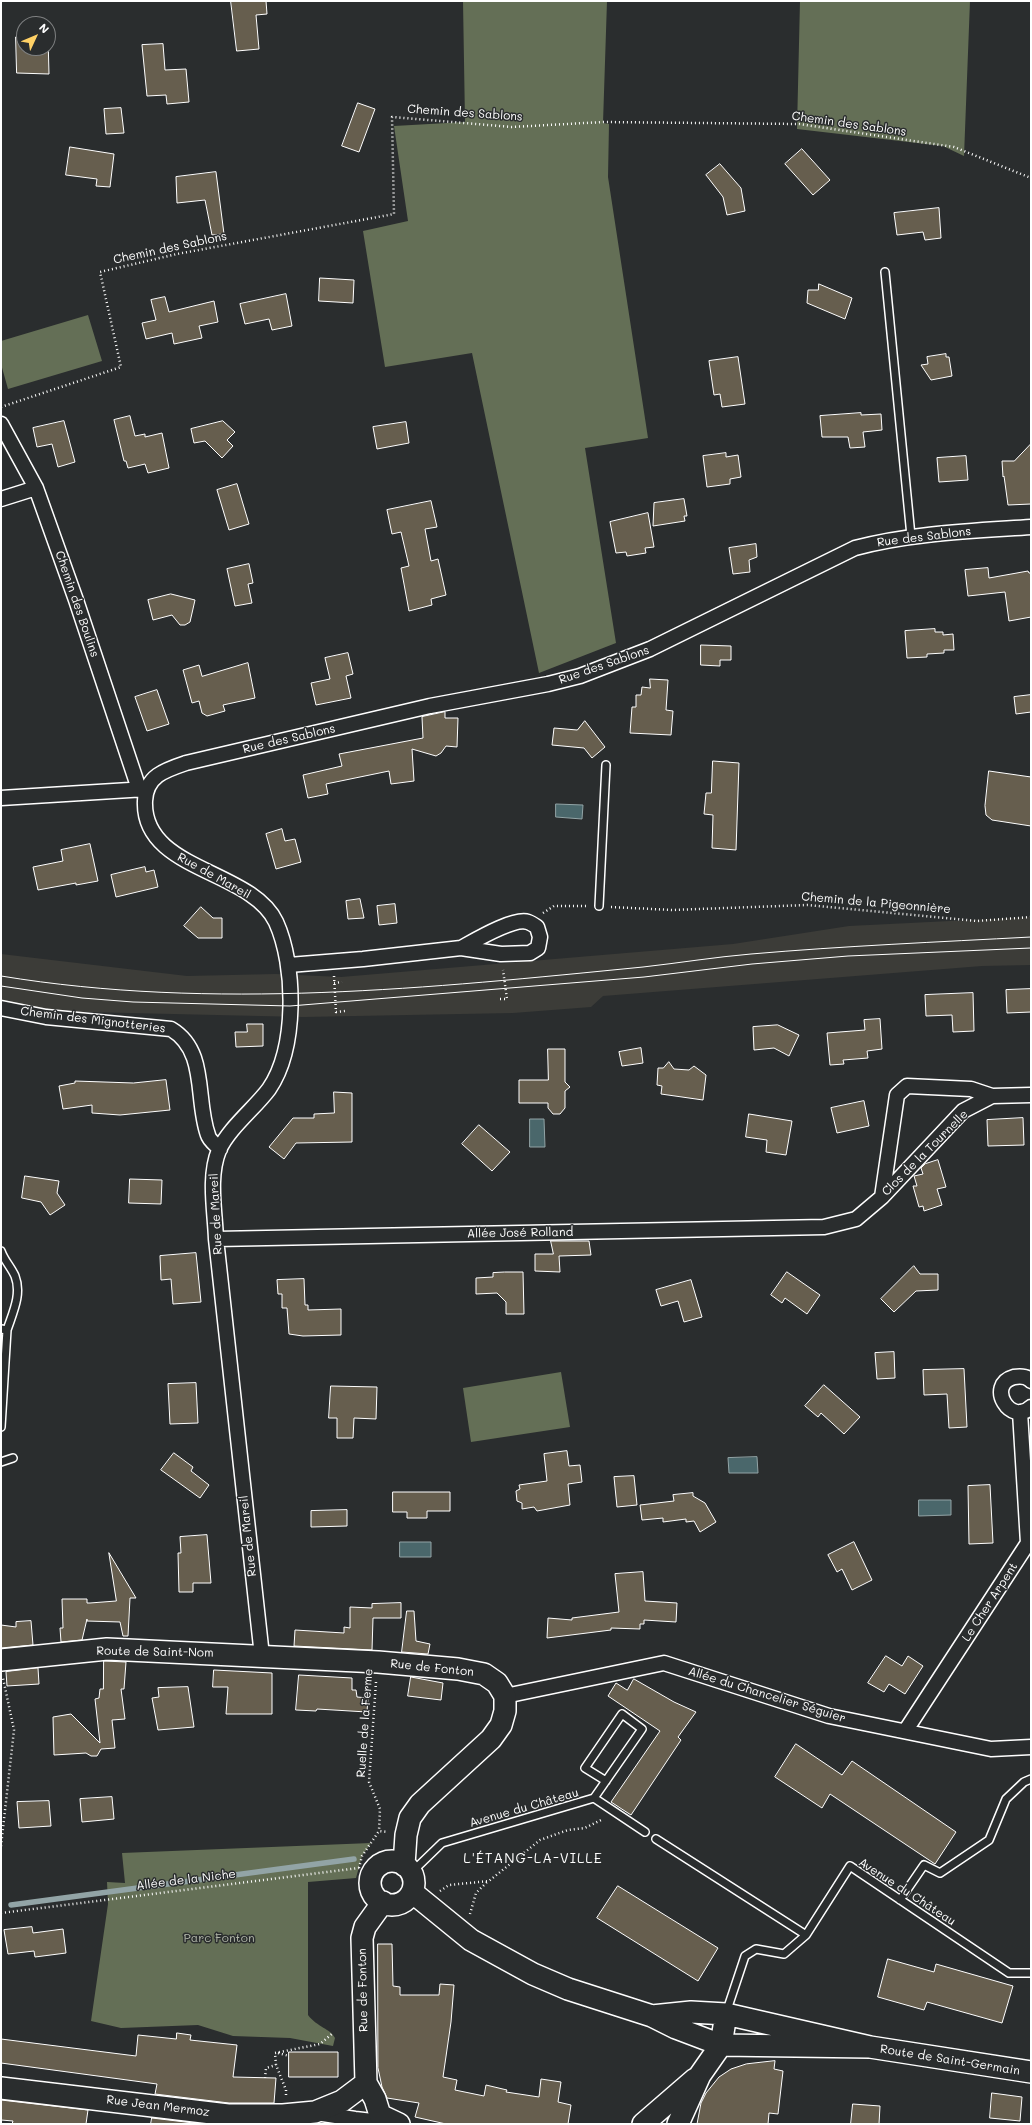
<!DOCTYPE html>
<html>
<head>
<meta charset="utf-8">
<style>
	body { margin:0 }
	#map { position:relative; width:1032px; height:2125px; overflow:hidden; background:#2a2d2e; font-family:Mali,sans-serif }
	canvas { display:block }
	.frame { position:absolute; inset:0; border:2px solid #fff; pointer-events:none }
	.north { position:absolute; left:16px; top:16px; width:40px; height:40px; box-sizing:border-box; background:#2a2d2e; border:1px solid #7f8182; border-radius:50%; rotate:46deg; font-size:11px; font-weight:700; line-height:16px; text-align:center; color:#fff }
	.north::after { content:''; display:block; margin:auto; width:14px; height:18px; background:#ffd166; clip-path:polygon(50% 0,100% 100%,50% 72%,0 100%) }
</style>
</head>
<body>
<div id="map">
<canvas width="1032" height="2125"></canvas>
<div class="frame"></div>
<div class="north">N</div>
</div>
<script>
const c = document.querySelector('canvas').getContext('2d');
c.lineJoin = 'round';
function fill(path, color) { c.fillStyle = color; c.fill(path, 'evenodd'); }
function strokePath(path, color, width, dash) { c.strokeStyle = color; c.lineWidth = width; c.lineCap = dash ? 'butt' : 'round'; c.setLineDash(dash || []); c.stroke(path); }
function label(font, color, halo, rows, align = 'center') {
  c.font = font + ' Mali,sans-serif'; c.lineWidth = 3; c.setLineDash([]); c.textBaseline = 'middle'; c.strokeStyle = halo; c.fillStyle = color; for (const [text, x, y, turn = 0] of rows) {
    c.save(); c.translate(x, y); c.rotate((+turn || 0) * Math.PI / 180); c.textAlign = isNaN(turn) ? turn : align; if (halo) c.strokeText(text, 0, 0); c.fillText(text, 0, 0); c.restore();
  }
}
fill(new Path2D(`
	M1031,917V965L982,966L603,996L591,1007L513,1013L303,1017L43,1011L1,1003V954L187,976L275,974L341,977L733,944L849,926Z`), '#3c3c38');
fill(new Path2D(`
	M463,1H607L603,123L609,124L608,177L648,438L585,448L616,643L539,673L472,353L385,367L363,231L408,221L394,126L465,122Z
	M800,1H970L964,156L943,146L797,129Z
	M88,315L102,361L8,389L1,364V341Z
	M561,1372L570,1427L471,1442L463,1388Z
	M371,1843L362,1856L356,1878L308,1882V2015C317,2027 331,2029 335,2038L333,2046L290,2038L233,2036L198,2025L121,2028L91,2021L108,1904L107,1882L125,1883L122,1853Z`), '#646f56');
const water = new Path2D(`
	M556,804L583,805L582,819L556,817Z
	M530,1119H544L545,1147H530Z
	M757,1457L758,1473H729L728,1458Z
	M919,1500H951V1515L919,1516Z
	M400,1542H431V1557H400Z`);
fill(water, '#4a676b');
strokePath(water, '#92a4a6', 1);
strokePath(new Path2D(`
	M11,1905L354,1859`), '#92a4a6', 5.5);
const building = new Path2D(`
	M231,1H266L267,14L256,15L259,49L237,51Z
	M16,37H24V48H48V37L49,74L17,73Z
	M163,44L165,70L186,69L189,102L167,104L166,95L147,96L142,45Z
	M358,103L375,109L359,152L342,146Z
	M121,108L124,133L106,134L104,109Z
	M70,147L114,154L110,187L96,186L97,179L66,175Z
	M802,149L830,180L813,195L785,164Z
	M720,164L741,188L745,211L727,215L723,197L706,175Z
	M216,172L224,234L212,235L205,200L177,203L176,177Z
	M939,208L941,238L925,240L923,232L897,235L894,213Z
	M320,278L354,280L353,303L319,301Z
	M819,284L852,298L845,319L807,303L808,290H818Z
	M286,294L292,326L272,330L269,319L245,324L240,304Z
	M165,297L169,312L214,301L218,322L199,326L202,338L174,344L172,333L146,339L142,323L156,320L151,300Z
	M946,354V357H949L952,376L931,380L921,365L928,364L927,357Z
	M738,357L745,404L722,407L720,394L714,395L709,361Z
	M861,413V415L881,414L882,430L863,432L865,447L850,448L848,437H822L820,416Z
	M130,416L135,436L145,434V437L162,433L169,468L148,473L145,464L128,468L126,461H124L114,420Z
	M64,421L75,462L58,467L52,444L37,447L33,428Z
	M223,421L235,432L227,440L233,446L222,458L205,441L194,443L191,429Z
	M406,422L409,443L377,449L373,427Z
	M1031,444V504L1008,505L1004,476L1003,477L1002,461H1014Z
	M726,453V457L738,455L741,477L730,479V484L707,487L703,456Z
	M966,456L968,480L939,482L937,458Z
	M237,484L249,524L229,530L217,490Z
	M684,499L687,516H684L685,521L653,526L654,503Z
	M431,501L437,527L425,529L431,561L438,559L446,595L431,599L432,605L409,611L401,568L409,566L401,532L392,534L387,510Z
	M648,513L654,547L645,548L646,553L627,556L626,552L616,553L610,522Z
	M756,544L757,557L749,560L750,572L733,574L729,548Z
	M249,564L253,583L248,584L252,603L235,606L227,569Z
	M988,568L989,578L1028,571L1029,573H1031V617L1009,621L1005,592L968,596L965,570Z
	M171,594L195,600L190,622L185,625H180L172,615L153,620L148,600Z
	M935,629V632H943V635L953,634L954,650H944V653L927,654V657L907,658L905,631Z
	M701,645L731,646V660H720V666L701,665Z
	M348,653L353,674L346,676L351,698L316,705L311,683L330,679L325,658Z
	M248,663L255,698L223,705L225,711L207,716L202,713L199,701L192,703L183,670L199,665L202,676Z
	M650,679L668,680L666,710L673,711L671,735L630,733L632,707H636V695H641L642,687L650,688Z
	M157,690L169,724L147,731L135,697Z
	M1031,695V712L1016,714L1014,697Z
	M445,712V718H458L457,747L446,746L441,753L436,756L412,749L414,781L391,784L389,771L326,784L328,794L308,798L303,775L342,766L339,754L423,738L422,717Z
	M585,721L605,747L592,758L584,748L552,745L554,728L577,730Z
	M713,761L739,763L736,850L712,848L713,815L704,814L706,793H711Z
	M989,771L1031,777V826L992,820L986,815L985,806Z
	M282,829L285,841L295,839L301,862L276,869L266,834Z
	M90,844L98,881L76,885V883L38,890L33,867L63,861L61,850Z
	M145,867L146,872L154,870L158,887L116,897L111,875Z
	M360,899L364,918L348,919L346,901Z
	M395,904L397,923L379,925L377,906Z
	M201,907L213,918H222V938H198L184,926Z
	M1031,989V1012L1007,1013L1006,990Z
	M973,993L974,1031L953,1032L952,1015L926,1016L925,995Z
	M880,1019L882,1049L867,1051L868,1058L843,1060L844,1064L830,1065L827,1033L865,1030L864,1020Z
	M247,1024H263V1046L236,1047L235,1032H247Z
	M778,1025L799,1035L789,1056L774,1048L754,1050L753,1027Z
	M641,1048L643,1063L622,1066L619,1052Z
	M548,1049H565V1082L570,1087L565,1091V1108L560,1114H553L548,1108V1103H519V1080H548Z
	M669,1062L674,1069L689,1070L694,1066L706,1075L703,1100L661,1094L662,1086L657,1085L658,1068H663Z
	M166,1080L170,1110L120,1115L92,1113V1105L63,1109L59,1086L75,1083V1081L133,1083Z
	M334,1092L352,1093V1142L296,1143L284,1159L269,1147L293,1118H314V1114L334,1113Z
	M864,1101L869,1126L837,1133L831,1108Z
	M749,1114L792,1121L786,1155L766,1152L767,1140L746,1137Z
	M1023,1118L1024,1145L988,1146L987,1120Z
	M479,1125L510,1152L492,1171L462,1144Z
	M938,1160L946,1187L937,1189L942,1205L924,1211L923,1206L919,1207L913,1186H917L914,1176L923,1174L921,1168L925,1164Z
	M25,1176L59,1181L57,1193L65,1205L50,1215L41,1202L22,1198Z
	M130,1179L162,1180L161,1204L129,1203Z
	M551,1241H589L591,1255L559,1256L560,1272L535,1271V1254H553Z
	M196,1253L201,1302L173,1304L171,1279L161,1280L160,1256Z
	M914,1266L920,1274H938V1290L916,1291L894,1312L881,1299Z
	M505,1272H523L524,1314H506V1302L497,1293L476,1294V1278L493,1277V1273Z
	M787,1272L820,1295L807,1314L785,1298L782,1303L771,1295Z
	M304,1279L305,1305H308V1310L341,1309V1335L303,1336L289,1334L287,1308H282V1294H278L277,1280Z
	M691,1280L702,1317L684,1322L678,1301L661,1306L656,1290Z
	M894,1352L895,1378L877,1379L875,1353Z
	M964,1369L967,1427L949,1428L947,1394L924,1395L923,1370Z
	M196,1383L198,1423L170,1424L168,1384Z
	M824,1385L860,1417L844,1434L821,1413L818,1417L805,1406Z
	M331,1386L377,1387L376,1419L354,1418L353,1438H337V1418H329Z
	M567,1451L569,1466L580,1465L582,1482L568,1484L570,1505L537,1511L534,1507L522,1509V1503L517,1501L516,1491L520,1489L519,1485L547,1481L544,1454Z
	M174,1453L193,1467L191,1471L209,1485L200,1498L161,1470Z
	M634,1476L637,1505L617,1507L614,1477Z
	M990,1485L993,1543L969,1544L968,1486Z
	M393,1492H450V1511H427V1518H407V1512H393Z
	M693,1493V1496L705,1503L716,1522L700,1532L694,1521L686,1522V1519L663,1522V1518L642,1520L640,1505L674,1501L673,1495Z
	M347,1510V1526L311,1527V1511Z
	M207,1535L211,1583H193V1592H179L178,1553H181L180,1537Z
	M854,1542L872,1580L852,1590L842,1569L837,1572L828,1555Z
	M109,1553L136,1598H130L128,1636H123L120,1622L87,1621V1619L82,1640L61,1642L60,1628H63L62,1599H87V1603H90L116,1601Z
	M643,1572L645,1601L677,1603L676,1622L644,1620V1624H640V1629L611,1628V1630L547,1638L548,1618L572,1620V1618L619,1612L615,1574Z
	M401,1603V1618H373L372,1650L294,1646L295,1630L344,1633V1627L350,1628V1607L372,1608V1604Z
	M407,1611H414L416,1641L430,1644L428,1654L402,1652Z
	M31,1621L33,1645L1,1648V1625L16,1627V1622Z
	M886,1656L902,1666L908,1656L923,1666L905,1694L889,1684L884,1692L868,1683Z
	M104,1661L126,1662L124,1689H121L125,1719L112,1720L115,1748L101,1749L97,1756H91L86,1753L54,1755L53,1717L71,1714L100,1743L95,1699L99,1698L100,1689H103Z
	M38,1668L39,1684L7,1686L6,1672Z
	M214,1670L272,1673V1714H226L228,1687H213Z
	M299,1675L352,1678V1690H356L357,1697L368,1698L367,1712L317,1709L316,1711L296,1710Z
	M411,1677L443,1683L441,1700L408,1696Z
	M634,1679L674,1702L696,1712L678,1737L681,1740L631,1815L611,1802L660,1731L608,1696L616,1683L627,1690Z
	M188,1687L194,1727L158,1730L152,1698L159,1697L158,1688Z
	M796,1744L842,1775L852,1761L956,1832L935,1864L830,1794L822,1808L775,1777Z
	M112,1797L114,1819L82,1822L80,1799Z
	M49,1801L51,1826L19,1828L17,1802Z
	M618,1886L718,1948L698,1981L597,1918Z
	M32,1927L33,1933L63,1929L66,1953L35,1957L34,1951L8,1954L4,1930Z
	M378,1944H392L393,1986L400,1987V1995H439L440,1984L454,1985L451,2022L443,2077L457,2080L455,2090L484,2096L486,2085L507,2090L506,2092L539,2097L541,2079L561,2082L558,2102L571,2105L568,2124H446L415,2117L419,2103L387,2098L382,2087L378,2068Z
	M888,1959L934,1972L936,1964L1013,1986L1002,2023L927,2002L924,2010L878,1997Z
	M177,2033L191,2035L190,2040L237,2045L233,2077L276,2078L274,2103H229L155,2094L157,2084L1,2063V2039L136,2056L138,2035L176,2039Z
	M289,2052H338V2077H289Z
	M775,2061L774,2069L783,2071L778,2114L769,2113L768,2124H697L701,2103L706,2093L719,2077L731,2069L746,2064Z
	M992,2093L1022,2097L1020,2121L990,2118Z
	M1,2100L88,2110L86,2124H12L13,2121L1,2120Z
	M853,2104L880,2106L879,2124H851Z
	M152,2118L202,2124H151Z`);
fill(building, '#665e4e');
strokePath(building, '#fff', 1);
const lane = new Path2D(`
	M885,272L911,536
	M599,906L606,765
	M1,1251C4,1260 11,1267 15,1276C22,1294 13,1312 7,1330
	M1,1329L7,1330L1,1427
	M1,1462L13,1458
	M594,1798L642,1729L622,1714L585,1768L606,1781
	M656,1839L806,1935L850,1866L1009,1973H1031
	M411,1873L442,1843L594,1798L645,1832
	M900,1900L924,1865L940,1873L989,1840L1006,1799L1024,1782L1031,1779
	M726,2013L745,1956L756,1949L784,1954L806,1935`);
const street = new Path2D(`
	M1,424L36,488L76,600L139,789
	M1,499L36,488
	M1,798L146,789
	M289,965L363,959L461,948L501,954L530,953L538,948L540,937L537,927C534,925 531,923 528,922C514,917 474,941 461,948
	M1,1008L46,1017L171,1029C208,1051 195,1099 208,1135C209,1140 216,1145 220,1149
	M882,1197L897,1095L907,1086L971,1089L992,1096
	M216,1239L824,1227L856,1219L882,1197L963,1111L992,1096L1031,1095
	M1031,1381C1027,1376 1020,1376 1014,1377C985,1385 1011,1427 1031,1407
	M262,1656L216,1239C215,1211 208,1177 219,1150C229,1128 255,1108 269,1089C297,1048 296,966 276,922C251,869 142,871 145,801C146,776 165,770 186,763L430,706L548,684L580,676L650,649L855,548C912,533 972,531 1031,527
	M505,1696L664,1663L829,1716L991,1749L1031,1747
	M906,1730L1028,1543L1020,1412
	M316,2113L355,2119L390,2123`);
const secondary = new Path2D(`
	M1,1660L107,1649L378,1662L458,1669L484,1674L497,1683L505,1696V1711L501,1725L491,1739L420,1804L410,1818L406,1835L404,1865
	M370 1883a22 22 0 1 1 44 0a22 22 0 1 1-44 0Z
	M412,1892L471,1940L533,1974L568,1989L652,2016L676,2028L721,2045L870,2047
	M652,2016L691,2012L726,2014L870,2047L1031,2072
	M366,2083L362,1938L365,1927L383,1902
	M366,2083L375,2099L380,2115L399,2124
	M1,2088L228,2115H283L315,2112L342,2101L366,2083
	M643,2124L695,2079
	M678,2124L700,2075L721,2045L726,2014`);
strokePath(lane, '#fff', 10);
strokePath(street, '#fff', 17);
strokePath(secondary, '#fff', 24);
strokePath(new Path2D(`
	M1,407L121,367L100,272L177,254L394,214L392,117L512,127L603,122L799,124L954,147L1031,178
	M611,907L672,910L807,905L977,921L1031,917
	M543,913L554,906H588
	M334,976L336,1012L345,1011
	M334,983L342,982
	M500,999H507L503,970
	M376,1682L369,1782L380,1809L379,1831
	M1,1846L14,1730L3,1678
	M359,1868L362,1856L379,1831L388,1832
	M440,1891L449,1885L489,1881L540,1840L568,1830L585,1828L603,1819
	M1,1913L359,1868L371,1876
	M470,1914L476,1893L488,1881
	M278,2053L289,2056
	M265,2078L266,2068L276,2065
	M286,2095V2090L276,2065L275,2053L320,2044L333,2033`), '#fff', 2.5, [1, 3]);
strokePath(lane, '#2a2d2e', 7);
strokePath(street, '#2a2d2e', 14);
strokePath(secondary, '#2a2d2e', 21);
strokePath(new Path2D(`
	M1,976C214,1011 430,988 643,967C679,963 715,957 751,954C844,946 938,942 1031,937
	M1,986L82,998L133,1002L290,1006L644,977L752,964L848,956L1031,948`), '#fff', 1);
label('12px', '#fff', '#2a2d2e', [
	["Chemin des Sablons",465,113,4],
	["Chemin des Sablons",849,124,8],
	["Chemin des Sablons",170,248,-12],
	["Rue des Sablons",924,537,-7],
	["Chemin des Boulins",77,604,71],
	["Rue des Sablons",604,665,-19],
	["Rue des Sablons",289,739,-13],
	["Rue de Mareil",214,876,29],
	["Chemin de la Pigeonnière",876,903,5],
	["Chemin des Mignotteries",93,1020,7],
	["Clos de la Tournelle",925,1153,-45],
	["Rue de Mareil",216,1214,-93],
	["Allée José Rolland",520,1233,-1],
	["Rue de Mareil",248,1536,-96],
	["Le Cher Arpent",990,1602,-57],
	["Route de Saint-Nom",155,1652,1],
	["Rue de Fonton",432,1668,6],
	["Allée du Chancelier Séguier",767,1695,17],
	["Ruelle de la Ferme",365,1723,-86],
	["Avenue du Château",524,1808,-16],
	["Allée de la Niche",186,1880,-7],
	["Avenue du Château",907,1892,33],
	["Rue de Fonton",363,1990,-91],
	["Route de Saint-Germain",950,2060,9],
	["Rue Jean Mermoz",158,2106,7]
]);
label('12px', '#b2b7aa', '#2a2d2e', [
	["Parc Fonton",219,1938]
]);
c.letterSpacing = '1px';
label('14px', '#fff', '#2a2d2e', [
	["L'ÉTANG-LA-VILLE",533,1859]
]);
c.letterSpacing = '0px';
</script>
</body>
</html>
